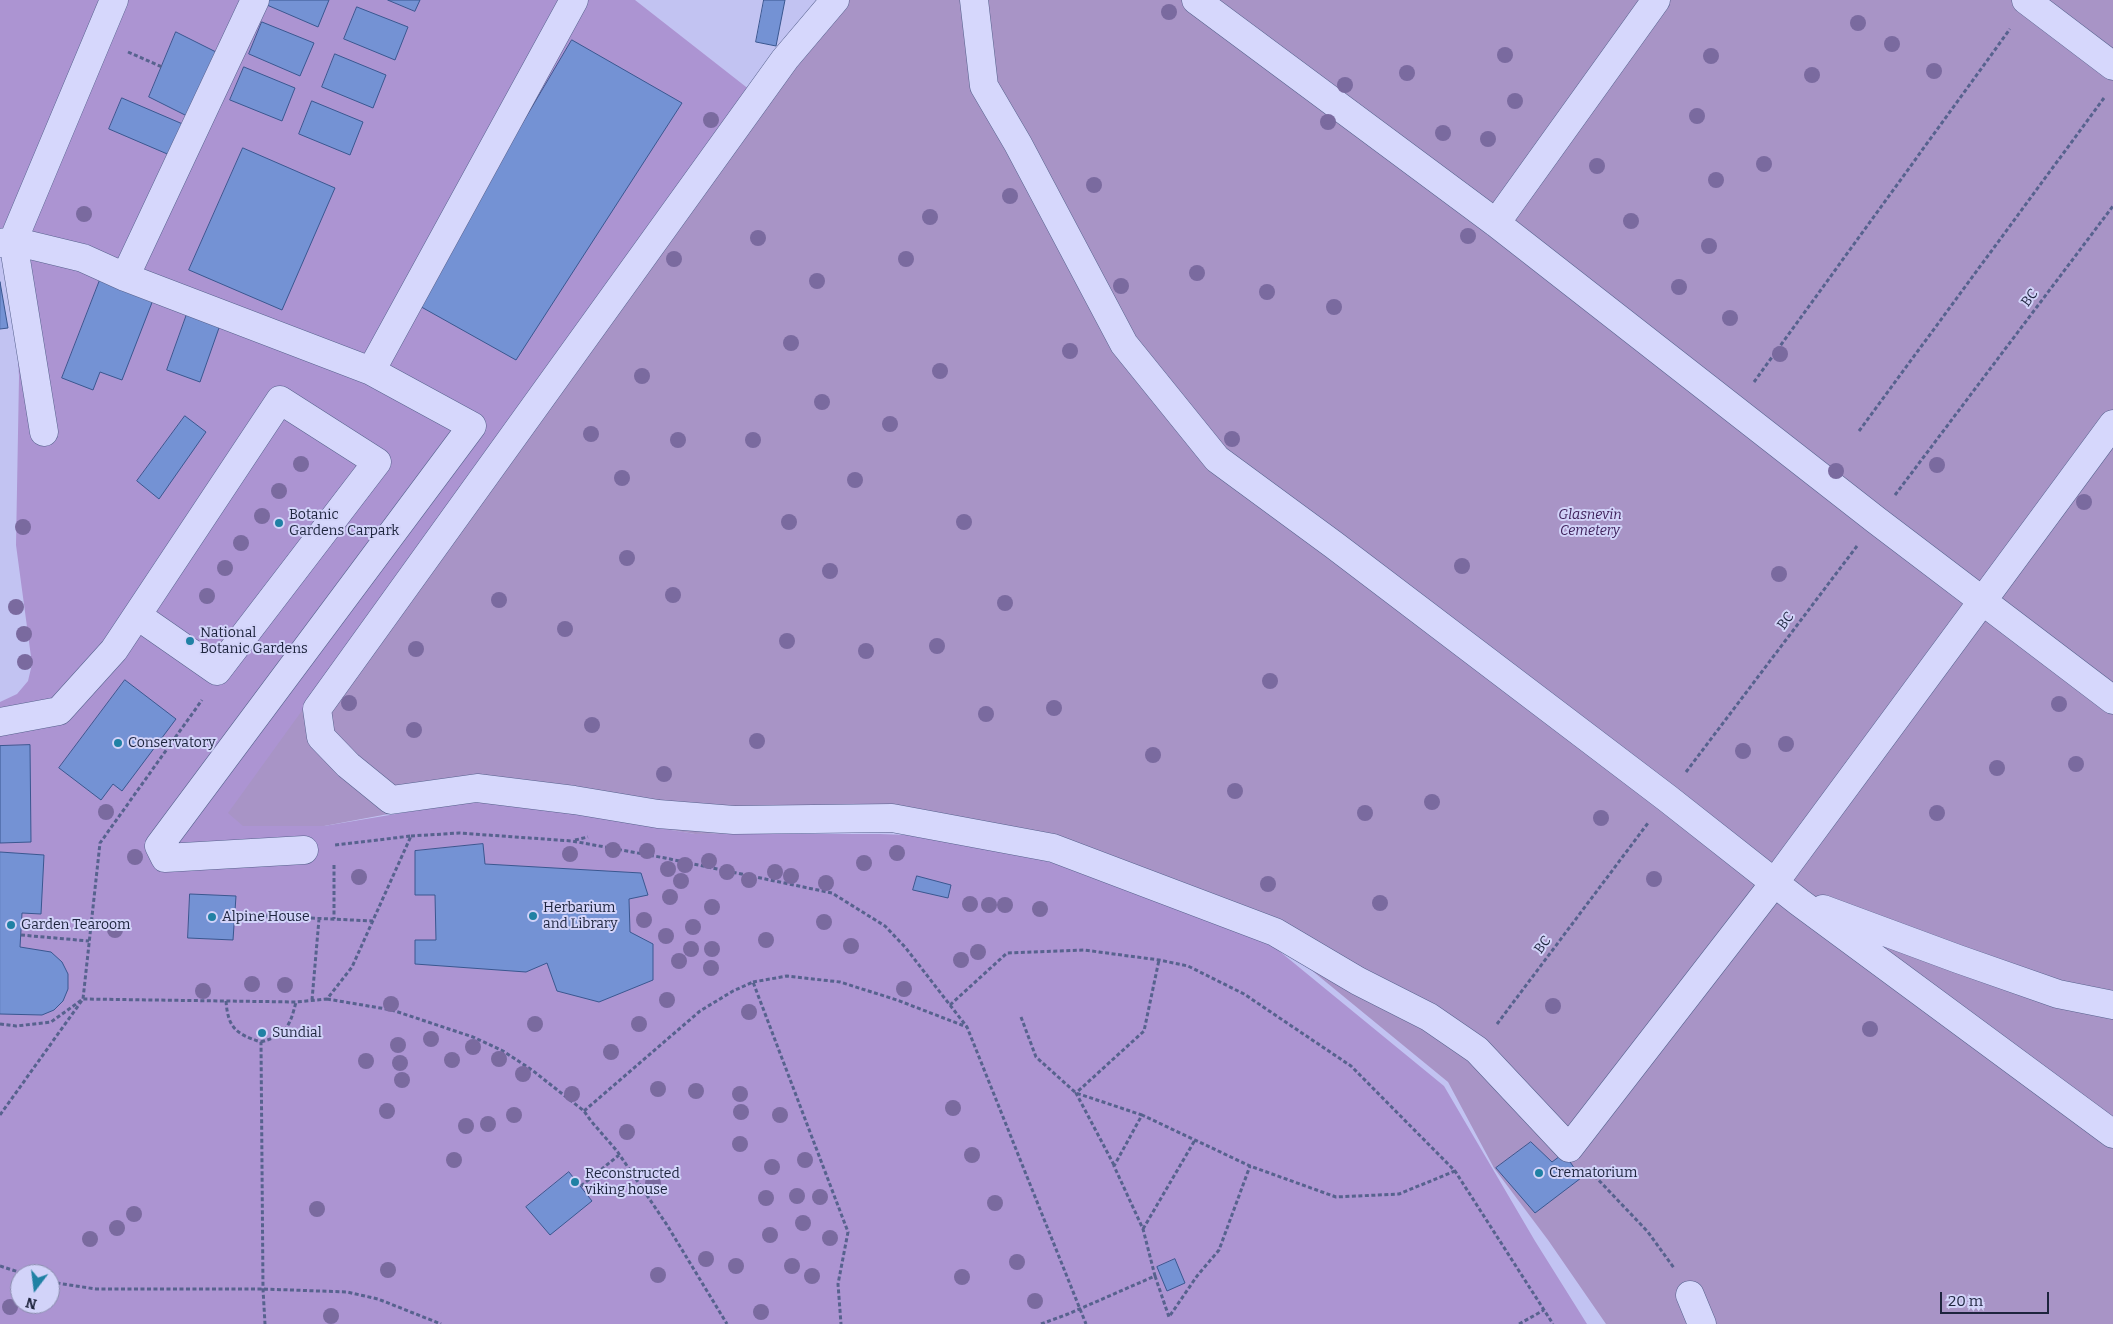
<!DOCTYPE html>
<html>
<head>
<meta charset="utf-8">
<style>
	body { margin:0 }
	#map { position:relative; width:2113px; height:1324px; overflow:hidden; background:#c2c3f2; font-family:Bitter,serif }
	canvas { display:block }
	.north { position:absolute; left:10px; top:1264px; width:50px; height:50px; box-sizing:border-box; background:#d2d3f9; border:1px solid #8a8dae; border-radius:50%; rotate:195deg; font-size:14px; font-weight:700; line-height:20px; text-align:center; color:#1d243d }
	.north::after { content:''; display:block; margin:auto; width:18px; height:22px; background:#2081a4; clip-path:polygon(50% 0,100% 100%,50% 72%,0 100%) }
	.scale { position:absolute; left:1940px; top:1292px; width:109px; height:22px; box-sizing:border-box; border:2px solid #1d243d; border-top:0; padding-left:6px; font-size:15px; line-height:18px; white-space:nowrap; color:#1d243d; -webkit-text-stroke:4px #d2d3f9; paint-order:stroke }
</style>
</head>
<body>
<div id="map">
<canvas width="2113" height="1324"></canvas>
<div class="north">N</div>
<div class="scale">20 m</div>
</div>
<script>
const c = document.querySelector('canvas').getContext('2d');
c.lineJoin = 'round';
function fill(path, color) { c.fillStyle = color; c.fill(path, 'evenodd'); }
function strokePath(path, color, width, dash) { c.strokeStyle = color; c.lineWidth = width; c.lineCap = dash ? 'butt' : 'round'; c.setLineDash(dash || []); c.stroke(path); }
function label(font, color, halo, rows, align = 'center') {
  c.font = font + ' Bitter,serif'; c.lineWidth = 4; c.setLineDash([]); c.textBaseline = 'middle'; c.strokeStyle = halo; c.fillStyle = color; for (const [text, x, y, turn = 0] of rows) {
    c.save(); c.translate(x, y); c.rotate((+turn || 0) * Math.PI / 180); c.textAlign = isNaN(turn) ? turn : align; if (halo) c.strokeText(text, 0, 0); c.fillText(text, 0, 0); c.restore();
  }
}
fill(new Path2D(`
	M0,0H635L750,90L324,826L485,799L695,834H880L958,837L1072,868L1267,941L1444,1086L1535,1241L1587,1324H0V702L17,694L28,681L32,664L16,545L19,377L12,253L0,247ZM20,1274H50V1304H20Z`), '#ac94d2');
fill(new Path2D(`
	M820,0H2113V1324H1606L1548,1240L1494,1168L1448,1082L1271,937L1050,858L961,836L874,832L695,834L485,799L399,812L324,826H243L228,813L507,427Z`), '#a894c6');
const building = new Path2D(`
	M269,0H329L318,27L267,5Z
	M388,0H420L415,11Z
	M764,0H785L776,46L756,42Z
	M357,7L408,27L395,60L344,39Z
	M262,22L314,43L300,76L249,54Z
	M176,32L220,54L189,117L149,97Z
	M572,40L682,103L516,360L416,304Z
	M335,54L386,75L373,108L322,87Z
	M244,67L295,88L282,121L230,100Z
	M122,98L185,125L172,156L109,129Z
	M312,101L363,122L350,155L299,134Z
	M243,148L335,188L282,310L189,270Z
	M100,280L153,300L122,380L100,372L93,390L62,378Z
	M0,282L8,328L0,329Z
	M187,314L220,325L200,382L167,370Z
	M185,416L206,432L159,499L137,481Z
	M125,680L176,719L122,791L113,784L101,800L59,768Z
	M30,745L31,842L0,843V746Z
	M483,844L485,864L641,873L648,895L629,899L630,932L653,944V980L599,1002L557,991L547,963L526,972L415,964V940H436L435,895H415V851Z
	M0,852L44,855L41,914L22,913L20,947L51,952L62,962L68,974V989L63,1001L54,1010L42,1015L0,1014Z
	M917,876L951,885L948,898L913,890Z
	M190,894L236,896L233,940L188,938Z
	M1531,1142L1552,1162L1564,1153L1581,1178L1535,1213L1496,1168Z
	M569,1172L592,1201L550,1235L526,1207Z
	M1175,1259L1185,1283L1167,1291L1157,1267Z`);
fill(building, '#7492d4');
strokePath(building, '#3a5790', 1);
const minor = new Path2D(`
	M835,0L785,59L317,709L321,737L348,765L391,800L477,788L574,800L658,814L734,820L892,818L1053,848L1275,932L1358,981L1429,1017L1477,1050L1569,1148L1775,882L2113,424
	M974,0L984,86L1018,144L1124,344L1217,459L1334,545L1667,798L1799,902L2113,1134
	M1196,0L1496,223L1876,520L2113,700
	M2026,0L2113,66
	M1496,223L1656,0
	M0,243L13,241L83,258L125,277L371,371L472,426L159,846L165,858L304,850
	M125,277L255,0
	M371,371L574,0
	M44,432L13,241L114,0
	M0,722L59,711L114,650L280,400L377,462L217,671L138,616
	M1823,909L1958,959L2058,994L2113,1005
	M1690,1295L1702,1324`);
strokePath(minor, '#57628e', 29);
strokePath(new Path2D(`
	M128,52L162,67
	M1754,382L2010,29
	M1859,431L2104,98
	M1895,495L2113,206
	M1686,772L1857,546
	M411,836L459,833L572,841L665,858L832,893L885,926L905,947L967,1027L1086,1324
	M575,840L588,837
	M334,865V919
	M246,915L373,921
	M21,935L89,941
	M753,982L787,976L840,982L897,1000L967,1027
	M327,999L392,1010L473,1037L503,1051L532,1070L584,1111L591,1121L617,1151L667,1225L727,1324
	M312,1000L319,919
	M226,1001C228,1028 236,1034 261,1042L263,1289L265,1324
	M950,1005L1007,953L1084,950L1159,960L1188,966L1244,994L1351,1066L1455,1171L1553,1324
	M1021,1017L1036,1057L1076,1093L1142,1115
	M0,1024L16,1026L51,1022L83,999L100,843L202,700
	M1497,1024L1648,823
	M261,1042C286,1035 290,1026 296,1002
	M584,1111L700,1011L733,991L753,982L848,1232L838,1284L841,1324
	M0,1115L83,999L296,1002L327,999L352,967L411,836L335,845
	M1114,1165L1076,1093L1144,1031L1159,960
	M1590,1171L1648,1232L1674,1268
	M581,1186L619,1155
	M1143,1229L1195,1140
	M0,1266L25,1274
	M1155,1276L1169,1317L1197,1276L1219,1250L1250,1166
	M50,1282L96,1289H263L347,1292L378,1299L441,1324
	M1041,1324L1068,1314L1155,1276L1143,1229L1114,1166L1142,1115L1250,1166L1336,1197L1399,1194L1455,1171
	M1519,1324L1544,1310`), '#57628e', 3, [4, 2.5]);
strokePath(minor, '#d6d7fc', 28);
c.fillStyle = '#7a6a9f';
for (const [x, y] of [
	[1169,12],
	[1858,23],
	[1892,44],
	[1505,55],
	[1711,56],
	[1934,71],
	[1407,73],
	[1812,75],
	[1345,85],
	[1515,101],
	[1697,116],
	[711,120],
	[1328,122],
	[1443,133],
	[1488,139],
	[1764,164],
	[1597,166],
	[1716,180],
	[1094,185],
	[1010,196],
	[84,214],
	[930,217],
	[1631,221],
	[1468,236],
	[758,238],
	[1709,246],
	[674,259],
	[906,259],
	[1197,273],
	[817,281],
	[1121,286],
	[1679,287],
	[1267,292],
	[1334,307],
	[1730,318],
	[791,343],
	[1070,351],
	[1780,354],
	[940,371],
	[642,376],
	[822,402],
	[890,424],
	[591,434],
	[1232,439],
	[678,440],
	[753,440],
	[301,464],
	[1937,465],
	[1836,471],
	[622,478],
	[855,480],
	[279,491],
	[2084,502],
	[262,516],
	[789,522],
	[964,522],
	[23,527],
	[241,543],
	[627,558],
	[1462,566],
	[225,568],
	[830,571],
	[1779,574],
	[673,595],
	[207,596],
	[499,600],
	[1005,603],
	[16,607],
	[565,629],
	[24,634],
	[787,641],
	[937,646],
	[416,649],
	[866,651],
	[25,662],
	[1270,681],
	[349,703],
	[2059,704],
	[1054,708],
	[986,714],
	[592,725],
	[414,730],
	[757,741],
	[1786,744],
	[1743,751],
	[1153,755],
	[2076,764],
	[1997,768],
	[664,774],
	[1235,791],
	[1432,802],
	[106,812],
	[1365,813],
	[1937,813],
	[1601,818],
	[613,850],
	[647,851],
	[897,853],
	[570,854],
	[135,857],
	[709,861],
	[864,863],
	[685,865],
	[668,869],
	[727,872],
	[775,872],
	[791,876],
	[359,877],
	[1654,879],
	[749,880],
	[681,881],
	[826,883],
	[1268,884],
	[670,897],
	[1380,903],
	[970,904],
	[989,905],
	[1005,905],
	[712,907],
	[1040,909],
	[644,920],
	[824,922],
	[693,927],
	[115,930],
	[666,936],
	[766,940],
	[851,946],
	[691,949],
	[712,949],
	[978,952],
	[961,960],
	[679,961],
	[711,968],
	[252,984],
	[285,985],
	[904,989],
	[203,991],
	[667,1000],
	[391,1004],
	[1553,1006],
	[749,1012],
	[535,1024],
	[639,1024],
	[1870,1029],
	[431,1039],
	[398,1045],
	[473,1047],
	[611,1052],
	[499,1059],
	[452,1060],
	[366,1061],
	[400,1063],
	[523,1074],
	[402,1080],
	[658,1089],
	[696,1091],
	[572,1094],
	[740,1094],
	[953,1108],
	[387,1111],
	[741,1112],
	[514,1115],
	[780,1115],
	[488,1124],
	[466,1126],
	[627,1132],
	[740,1144],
	[972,1155],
	[454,1160],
	[805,1160],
	[772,1167],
	[653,1183],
	[797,1196],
	[820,1197],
	[766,1198],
	[995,1203],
	[317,1209],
	[134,1214],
	[803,1223],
	[117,1228],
	[770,1235],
	[830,1238],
	[90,1239],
	[706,1259],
	[1017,1262],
	[736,1266],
	[792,1266],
	[388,1270],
	[658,1275],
	[812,1276],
	[962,1277],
	[1035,1301],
	[10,1307],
	[761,1312],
	[331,1316]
]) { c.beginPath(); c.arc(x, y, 8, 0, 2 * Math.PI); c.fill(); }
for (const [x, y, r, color] of [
	[279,523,5,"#2081a4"],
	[190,641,5,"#2081a4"],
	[118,743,5,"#2081a4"],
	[533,916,5,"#2081a4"],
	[212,917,5,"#2081a4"],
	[11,925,5,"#2081a4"],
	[262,1033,5,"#2081a4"],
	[1539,1173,5,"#2081a4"],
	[575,1182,5,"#2081a4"]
]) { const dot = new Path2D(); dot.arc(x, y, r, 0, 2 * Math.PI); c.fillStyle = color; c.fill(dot); strokePath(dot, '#d2d3f9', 2); }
label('14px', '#1d243d', '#d2d3f9', [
	["BC",2030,298,-53],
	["BC",1786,621,-53],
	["BC",1543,945,-53]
]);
label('14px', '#1d243d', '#d2d3f9', [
	["Botanic",289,515],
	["Gardens Carpark",289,531],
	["National",200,633],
	["Botanic Gardens",200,649],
	["Conservatory",128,743],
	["Herbarium",543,908],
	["and Library",543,924],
	["Alpine House",222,917],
	["Garden Tearoom",21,925],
	["Sundial",272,1033],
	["Crematorium",1549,1173],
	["Reconstructed",585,1174],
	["viking house",585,1190]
], 'left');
label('italic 14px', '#3f215b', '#d2d3f9', [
	["Glasnevin",1590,515],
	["Cemetery",1590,531]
]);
</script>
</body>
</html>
